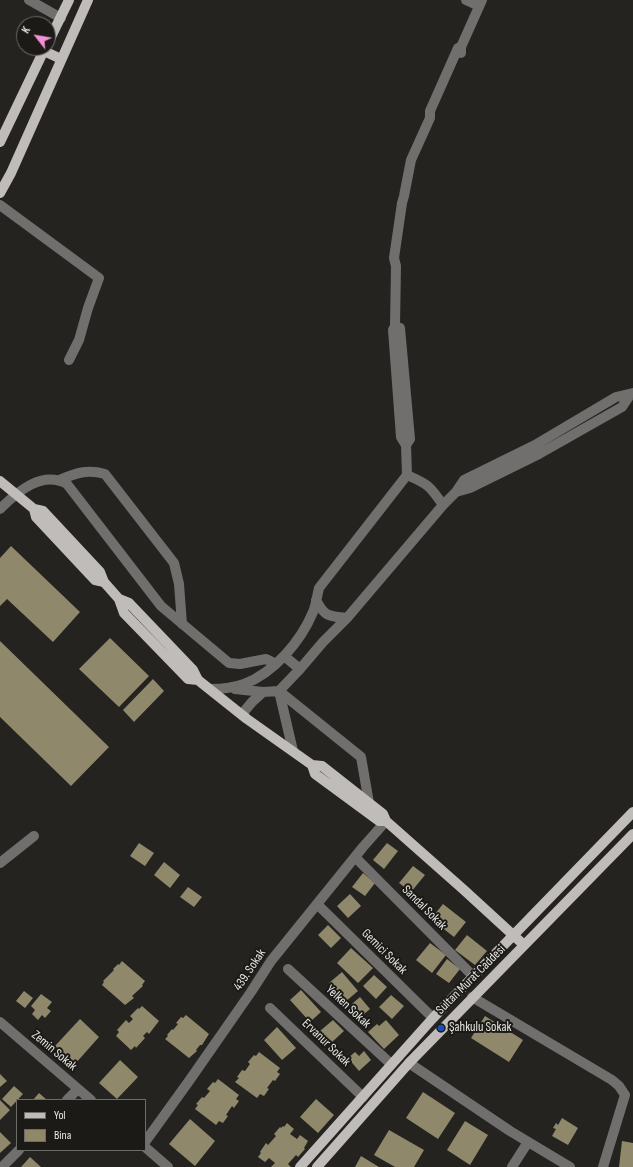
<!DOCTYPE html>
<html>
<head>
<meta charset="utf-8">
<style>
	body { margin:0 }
	#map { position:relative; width:633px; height:1167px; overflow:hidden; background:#242320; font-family:"Sofia Sans Condensed",sans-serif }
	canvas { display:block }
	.legend { position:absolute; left:16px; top:1099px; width:130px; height:52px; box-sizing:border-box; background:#1b1a17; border:1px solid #6c6c69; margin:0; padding:5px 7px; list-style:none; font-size:12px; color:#e6e6e3 }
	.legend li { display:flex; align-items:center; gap:8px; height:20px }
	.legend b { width:20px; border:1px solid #6c6c69 }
	.north { position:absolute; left:16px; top:16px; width:40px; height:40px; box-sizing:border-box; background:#1b1a17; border:1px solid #6c6c69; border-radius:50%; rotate:301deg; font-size:11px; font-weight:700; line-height:16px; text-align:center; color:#e6e6e3 }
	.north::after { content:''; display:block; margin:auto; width:14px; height:18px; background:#f391d6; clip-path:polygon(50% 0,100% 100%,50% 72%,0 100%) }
</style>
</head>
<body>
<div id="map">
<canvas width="633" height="1167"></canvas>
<ul class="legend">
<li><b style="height:5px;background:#bfbcb9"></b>Yol</li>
<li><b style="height:11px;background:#8f886b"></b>Bina</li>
</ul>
<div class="north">K</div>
</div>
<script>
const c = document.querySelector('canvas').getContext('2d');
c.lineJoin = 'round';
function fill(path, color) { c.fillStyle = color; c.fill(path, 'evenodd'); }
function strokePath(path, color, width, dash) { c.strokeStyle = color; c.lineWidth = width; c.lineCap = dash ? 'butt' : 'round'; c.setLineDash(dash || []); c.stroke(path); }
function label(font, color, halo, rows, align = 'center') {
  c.font = font + ' "Sofia Sans Condensed",sans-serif'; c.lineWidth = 4; c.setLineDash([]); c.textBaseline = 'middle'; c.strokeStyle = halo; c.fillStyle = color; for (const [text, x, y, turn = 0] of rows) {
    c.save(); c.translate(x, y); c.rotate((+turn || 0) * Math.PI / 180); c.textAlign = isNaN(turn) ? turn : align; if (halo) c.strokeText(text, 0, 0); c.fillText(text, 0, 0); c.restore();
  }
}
fill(new Path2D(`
	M11,546L80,612L53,642L7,599L0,606V558Z
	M110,638L149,676L119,707L79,669Z
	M0,641L109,747L71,786L0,717Z
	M153,679L164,691L134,722L123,710Z
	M139,843L154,853L145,866L130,856Z
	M387,843L398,851L384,869L373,860Z
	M164,862L180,875L170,888L154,875Z
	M413,866L425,875L411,892L399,883Z
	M363,873L375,883L365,896L352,887Z
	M188,887L202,897L194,907L180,897Z
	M350,894L361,906L348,918L337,906Z
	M443,904L466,922L454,937L431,919Z
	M328,925L341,938L331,948L318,935Z
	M467,935L487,951L475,965L455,950Z
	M430,943L446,955L432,973L416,960Z
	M351,948L373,968L358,983L337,963Z
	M447,959L460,969L449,983L436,974Z
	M122,961L145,981L142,985L143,986L132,996L134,998L125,1005L102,985L104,982L103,981L114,970L113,969L118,964L119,965Z
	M342,972L358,991L345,1002L329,983Z
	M374,975L387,987L376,999L363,986Z
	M301,990L321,1012L310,1022L290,1000Z
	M24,991L33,998L25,1008L16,1001Z
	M41,994L52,1002L47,1008L51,1011L45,1018L42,1015L38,1020L32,1014L35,1010L31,1006Z
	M391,995L404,1006L392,1019L379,1007Z
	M360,997L370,1009L357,1020L346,1009Z
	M142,1006L159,1021L149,1034L147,1032L143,1036L145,1038L136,1048L135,1046L131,1050L116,1036L119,1032L117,1030L126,1020L129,1023L133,1019L130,1016L138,1008L139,1009Z
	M186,1015L209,1034L202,1045H200L196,1050L197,1051L189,1058L165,1039L168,1036L167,1035L172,1029L173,1030L178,1024L176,1023L181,1017L183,1018Z
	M485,1016L523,1040L509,1062L471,1038Z
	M80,1019L99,1037L75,1064L55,1046Z
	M333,1020L344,1031L331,1043L320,1031Z
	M386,1020L399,1035L384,1049L368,1032L377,1024L379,1026Z
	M277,1027L296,1048L282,1060L264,1040Z
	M364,1051L371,1060L359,1071L348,1058L355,1052L359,1056Z
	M259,1052L280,1068L277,1072L280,1074L275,1081L273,1080L267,1088L269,1089L264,1096L260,1094L257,1098L235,1082L239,1078L237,1077L242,1070L245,1071L250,1064L248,1062L254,1055L256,1056Z
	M120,1060L138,1077L117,1099L99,1083Z
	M0,1074L7,1081L0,1087Z
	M218,1079L239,1095L236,1099L239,1101L234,1108L232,1106L226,1115L228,1116L223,1123L219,1121L216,1125L195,1109L198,1105L196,1104L202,1097L204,1098L210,1091L207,1089L213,1082L215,1083Z
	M14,1086L23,1094L11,1107L2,1099Z
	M423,1092L455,1113L438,1139L406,1118Z
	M39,1093L47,1100H33Z
	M316,1099L334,1115L318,1133L300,1117Z
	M0,1100L10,1110L0,1120Z
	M562,1118L578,1128L568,1145L552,1136L556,1129L553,1128L556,1123L558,1125Z
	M190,1119L215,1141L195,1166L169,1144Z
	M465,1121L488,1135L470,1165L447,1150Z
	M287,1123L294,1129L290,1134L297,1139L300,1135L308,1141L304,1148L305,1149L298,1157L296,1155L288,1164L291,1167H271L275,1163L269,1158L265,1162L258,1157L261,1153L260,1152L266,1143L268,1145L276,1136L274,1134L280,1127L281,1128L283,1126L284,1127Z
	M389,1130L424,1150L414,1167H395L374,1155Z
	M0,1132L11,1143L0,1153Z
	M622,1141L633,1143V1167H619Z
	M361,1156L379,1167H355Z
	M30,1157L41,1167H21Z`), '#8f886b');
strokePath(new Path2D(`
	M29,0L61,18
	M466,0L479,6
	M461,53V47L482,0
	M0,205L99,278L88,308L79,340L69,360
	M395,326L400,328L410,439L406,445
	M407,475C428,484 430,486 443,505L456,492L464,480L535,445L616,397L633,393
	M59,480C76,473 87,469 105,474L174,563L179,584L182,624
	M456,492L470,488L539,454L622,407L630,395
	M0,509C17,492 42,470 67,484L161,606L229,663L240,664L266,659L276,664
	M316,600C325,617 328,616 347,618L443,505
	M284,656L300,669L279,691L293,751
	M300,669L323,642L347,618
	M210,689C222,689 233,688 244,684C274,673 301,641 313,612C316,605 317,596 319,588L407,475L406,445L401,437L393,330L395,326L396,266L394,258L402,203L404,196L411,160L430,118V111L458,48L461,47
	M235,689L263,692L279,691L361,757L369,803
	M242,714L252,702L263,692
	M355,857L474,977
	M0,863L34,836
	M317,904L433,1018
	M288,969L391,1064
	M472,997L612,1080L619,1086L625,1095L603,1167
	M270,1008L363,1097
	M0,1022L91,1100
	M409,1063L510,1131L570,1167
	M67,1100L78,1089
	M145,1142L189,1081L251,992L271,961L363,847L386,821
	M145,1147L168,1167
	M2,1167L19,1150
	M512,1167L528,1142`), '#716f6e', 10);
strokePath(new Path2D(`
	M48,43L69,0
	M44,51L61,59
	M0,142L45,48
	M0,193L11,173L88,0
	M0,481L34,509L43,511L100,572L104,582L119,599L124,613L188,679L198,680
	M34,509L36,517L95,580L104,582
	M119,599L129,603L193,670L198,680L247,719L312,765L322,766L383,814L386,821L464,890L524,945
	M312,765L315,774L379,821H386
	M300,1167L433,1018L633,812
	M317,1167L409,1063L633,834`), '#bfbcb9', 10);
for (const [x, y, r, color] of [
	[441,1028,4,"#1a4fb4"]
]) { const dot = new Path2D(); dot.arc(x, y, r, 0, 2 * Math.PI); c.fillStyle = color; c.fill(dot); strokePath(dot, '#1b1a17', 1.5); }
label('13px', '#e6e6e3', '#1b1a17', [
	["Sandal Sokak",424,908,45],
	["Gemici Sokak",384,952,45],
	["439. Sokak",250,970,-56],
	["Sultan Murat Caddesi",471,980,-45],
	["Yelken Sokak",348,1007,43],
	["Ervanur Sokak",326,1043,44],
	["Zemin Sokak",54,1051,40]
]);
label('13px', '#e6e6e3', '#1b1a17', [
	["Şahkulu Sokak",449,1028]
], 'left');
</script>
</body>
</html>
